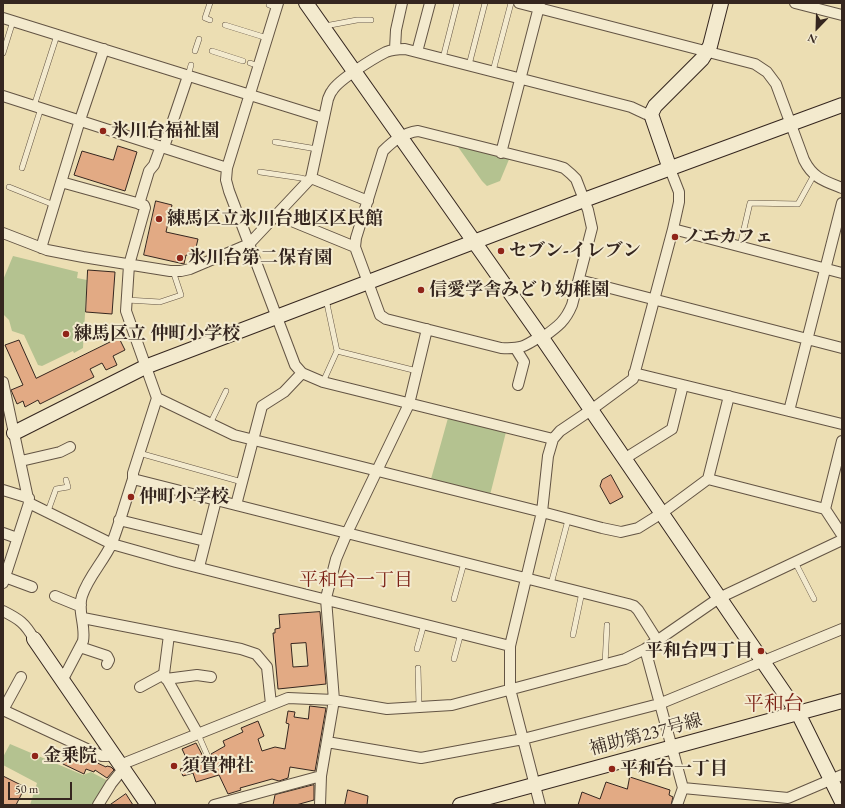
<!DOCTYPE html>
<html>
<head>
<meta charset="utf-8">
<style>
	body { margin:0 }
	#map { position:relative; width:845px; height:808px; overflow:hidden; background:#ecdeb3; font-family:"EB Garamond",serif }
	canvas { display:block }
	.frame { position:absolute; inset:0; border:4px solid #35261f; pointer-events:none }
	.north { position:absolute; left:797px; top:8px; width:40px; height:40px; -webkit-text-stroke:3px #f3eace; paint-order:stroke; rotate:203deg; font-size:11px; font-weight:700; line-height:16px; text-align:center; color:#35261f }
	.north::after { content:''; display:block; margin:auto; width:14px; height:18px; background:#35261f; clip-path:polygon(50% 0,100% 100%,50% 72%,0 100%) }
	.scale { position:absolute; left:8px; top:782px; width:64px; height:18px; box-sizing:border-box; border:2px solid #35261f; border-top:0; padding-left:5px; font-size:12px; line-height:14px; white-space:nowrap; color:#35261f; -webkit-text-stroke:3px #f3eace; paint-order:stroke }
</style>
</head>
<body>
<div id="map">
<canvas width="845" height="808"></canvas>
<div class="frame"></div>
<div class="north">N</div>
<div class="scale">50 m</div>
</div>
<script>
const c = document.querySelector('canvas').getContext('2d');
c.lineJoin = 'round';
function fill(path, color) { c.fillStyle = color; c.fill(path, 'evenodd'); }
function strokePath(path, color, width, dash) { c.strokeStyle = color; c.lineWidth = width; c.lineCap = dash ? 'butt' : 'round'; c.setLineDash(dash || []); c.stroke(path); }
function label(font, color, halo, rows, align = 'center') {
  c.font = font + ' "EB Garamond","Noto Serif JP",serif'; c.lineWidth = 4; c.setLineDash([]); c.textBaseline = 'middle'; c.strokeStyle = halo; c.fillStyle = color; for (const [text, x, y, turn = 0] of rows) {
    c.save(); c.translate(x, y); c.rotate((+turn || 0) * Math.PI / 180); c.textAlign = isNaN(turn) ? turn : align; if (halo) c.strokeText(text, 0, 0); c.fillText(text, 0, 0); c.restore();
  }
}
fill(new Path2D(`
	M456,144L510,157L500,181L487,186L482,181Z
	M13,256L78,272L77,278L87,280L83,348L74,353L73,351L42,366L38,365L24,335L12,331L9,320L3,314V280Z
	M448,418L506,432L490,495L431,479Z
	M10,744L83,775L91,772L110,782L95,805H30L37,783L3,765V757Z`), '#b4c290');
const building = new Path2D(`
	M118,146L137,152L125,191L74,175L82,151L113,160Z
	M156,201L172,205L166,232L198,239L194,256L186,255L184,264L144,255Z
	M88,270L115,272L112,314L86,312Z
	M119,338L125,350L113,356L117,365L106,370L102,363L90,369L94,377L40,404L38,400L25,407L23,401L17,404L11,390L23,385L5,345L19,340L36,378Z
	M611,475L623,497L610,504L600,486L602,480Z
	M320,612L326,684L278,689L273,633H275V629L280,628L279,615ZM306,643L308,666L293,667L291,644Z
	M310,706L326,708L315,771L290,767L288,778L279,781L272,779L240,788L241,790L228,794L219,775L196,782L193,773L183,776L180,769L190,766L182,749L196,743L208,766L212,768L215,764L211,754L225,746L223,741L243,732L241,728L258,721L264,736L258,739L262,751L275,747L285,749L289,724L286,723L288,711L295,712L294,717L308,719Z
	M69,752L90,762L91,760L106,767L107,766L111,767L114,770L107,778L95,770L94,772L86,769L84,774L63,764Z
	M3,776L25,787L16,805H3Z
	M630,777L670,790L669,795L673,797L671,805H578L582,792L600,799L606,782L627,789Z
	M314,785V800L296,805H273L275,795Z
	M348,790L368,796L367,805H345Z
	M126,794L133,805H110Z`);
fill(building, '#e2aa84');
strokePath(building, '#35261f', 1);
const lane = new Path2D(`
	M269,5L277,8
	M210,20L205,18L210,3
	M225,25L267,38
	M325,26L357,20H371
	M195,51L199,39
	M212,51L243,61
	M3,53L13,21
	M443,58L457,3
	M250,63L259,66
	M469,65L485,3
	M493,71L511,3
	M188,76L191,65
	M34,106L57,35
	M275,142L317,149
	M22,168L41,108
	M260,172L301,178L308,180
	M9,187L54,205
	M740,246L750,203L798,204L814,175
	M127,300L160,302L181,295L173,271
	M337,351L417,371
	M323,382L337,351L326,299
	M210,424L226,391
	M139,453L242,482
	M48,511L56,489L68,487L66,480
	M795,562L814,599
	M551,584L568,520
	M454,599L464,563
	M573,635L582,592
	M417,649L424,624
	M454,659L461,633
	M605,664L607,625
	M418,668L419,707
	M198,734L211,764`);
const street = new Path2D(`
	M278,3L227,168L226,180L229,191L295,365L302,373L323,382L553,439
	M519,3L755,64L767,72L776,84L804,160C813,178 824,181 842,188
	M795,3L842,15
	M3,18L324,118
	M395,49L396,30L402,3
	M417,52L430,3
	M3,96L227,168
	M164,147L188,76
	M501,153L540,3
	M311,178L368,201
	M61,182L144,205L145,208L129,265L126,311L157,398L133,473V479C126,500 120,522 112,543C104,561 88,577 82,596C77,610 86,626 83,641L62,681
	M139,204L149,171L154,165L161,146
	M277,215L355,247
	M673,229L842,273
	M3,233L47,250L83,257L170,271H181L190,269L249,244L311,178L328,99C329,97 330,93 332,91C338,80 374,58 386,52C393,49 398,49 405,49L631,107L646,114H651
	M41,248L80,120L104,49
	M579,280L842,348
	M541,336C524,347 521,349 501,348L386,319L380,315L355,247L356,238L383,151C393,141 403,133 418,131L554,165L564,168L571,174L576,179L588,210L592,228L572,305C565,322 557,327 542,338
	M516,349L524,362L518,385
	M634,373L842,424
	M3,382L29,503L3,583
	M157,398L234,435L542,512L602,528L621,532L638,528L662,513L708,479L825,509
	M789,411L842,203
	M842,441L825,509L842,535
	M624,459L672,429L683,385
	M21,461L60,452L70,447
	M133,479L628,604L634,606L638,610L657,640
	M708,479L729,396
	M3,490L29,498
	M29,503L112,544L176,562L510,646
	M236,505L262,406L284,392L302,373
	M119,520L205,541
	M3,533L17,538
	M199,567L216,500
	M5,577L32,587
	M55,596L77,605H81
	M3,611C19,619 25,623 34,639
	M83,618L241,649L256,654L267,667L271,704
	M169,635L164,674L198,734
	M80,647L107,656L109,660L107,664
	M645,649L683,788L677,805
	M166,679L197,675L211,677
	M140,687L164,674
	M3,710L102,756H107L112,754
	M3,710L21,677
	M327,742L421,758L523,739L659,704L842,629
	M120,765L288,698L334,700L387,709L452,705L625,659L645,649L719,598L842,540
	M683,788L788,798L842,775
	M98,805L111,784L123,769
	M214,805L321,776
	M320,805L321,776L334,700L326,599L327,594L336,559L347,533L409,404L427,329
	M540,805L510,689V646L542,512L548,456L553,439L560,431L591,410L633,379L673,229L679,202V192L670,169`);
const secondary = new Path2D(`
	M306,3L542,338L798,713L842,802
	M670,169L651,114L655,106L702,59L710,46L721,3
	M14,433L145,367L584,200L842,105
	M34,639L148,805
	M460,805L842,701`);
strokePath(lane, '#635444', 6);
strokePath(street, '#635444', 12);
strokePath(secondary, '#35261f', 16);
strokePath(lane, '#f3eace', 5);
strokePath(street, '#f3eace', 10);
strokePath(secondary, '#f3eace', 14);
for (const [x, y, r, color] of [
	[103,131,4,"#8f2418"],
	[159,219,4,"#8f2418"],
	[675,237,4,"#8f2418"],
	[501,251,4,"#8f2418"],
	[180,258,4,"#8f2418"],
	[421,290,4,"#8f2418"],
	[66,334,4,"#8f2418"],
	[131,497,4,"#8f2418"],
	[761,651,4,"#8f2418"],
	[35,756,4,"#8f2418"],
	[174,766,4,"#8f2418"],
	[612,769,4,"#8f2418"]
]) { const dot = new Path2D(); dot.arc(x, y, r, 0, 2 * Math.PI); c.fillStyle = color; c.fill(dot); strokePath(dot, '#f3eace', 1.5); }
label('bold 18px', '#35261f', '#f3eace', [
	["氷川台福祉園",111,131],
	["練馬区立氷川台地区区民館",167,219],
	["ノエカフェ",683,237],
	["セブン-イレブン",509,251],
	["氷川台第二保育園",188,258],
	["信愛学舎みどり幼稚園",429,290],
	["練馬区立 仲町小学校",74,334],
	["仲町小学校",139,497],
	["平和台四丁目",753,651,"right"],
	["金乗院",43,756],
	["須賀神社",182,766],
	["平和台一丁目",620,769]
], 'left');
label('18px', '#35261f', '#f3eace', [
	["補助第237号線",646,735,-15]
]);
label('19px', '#7a1f14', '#f3eace', [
	["平和台一丁目",356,581]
]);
label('20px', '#7a1f14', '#f3eace', [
	["平和台",774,705]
]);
</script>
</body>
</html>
